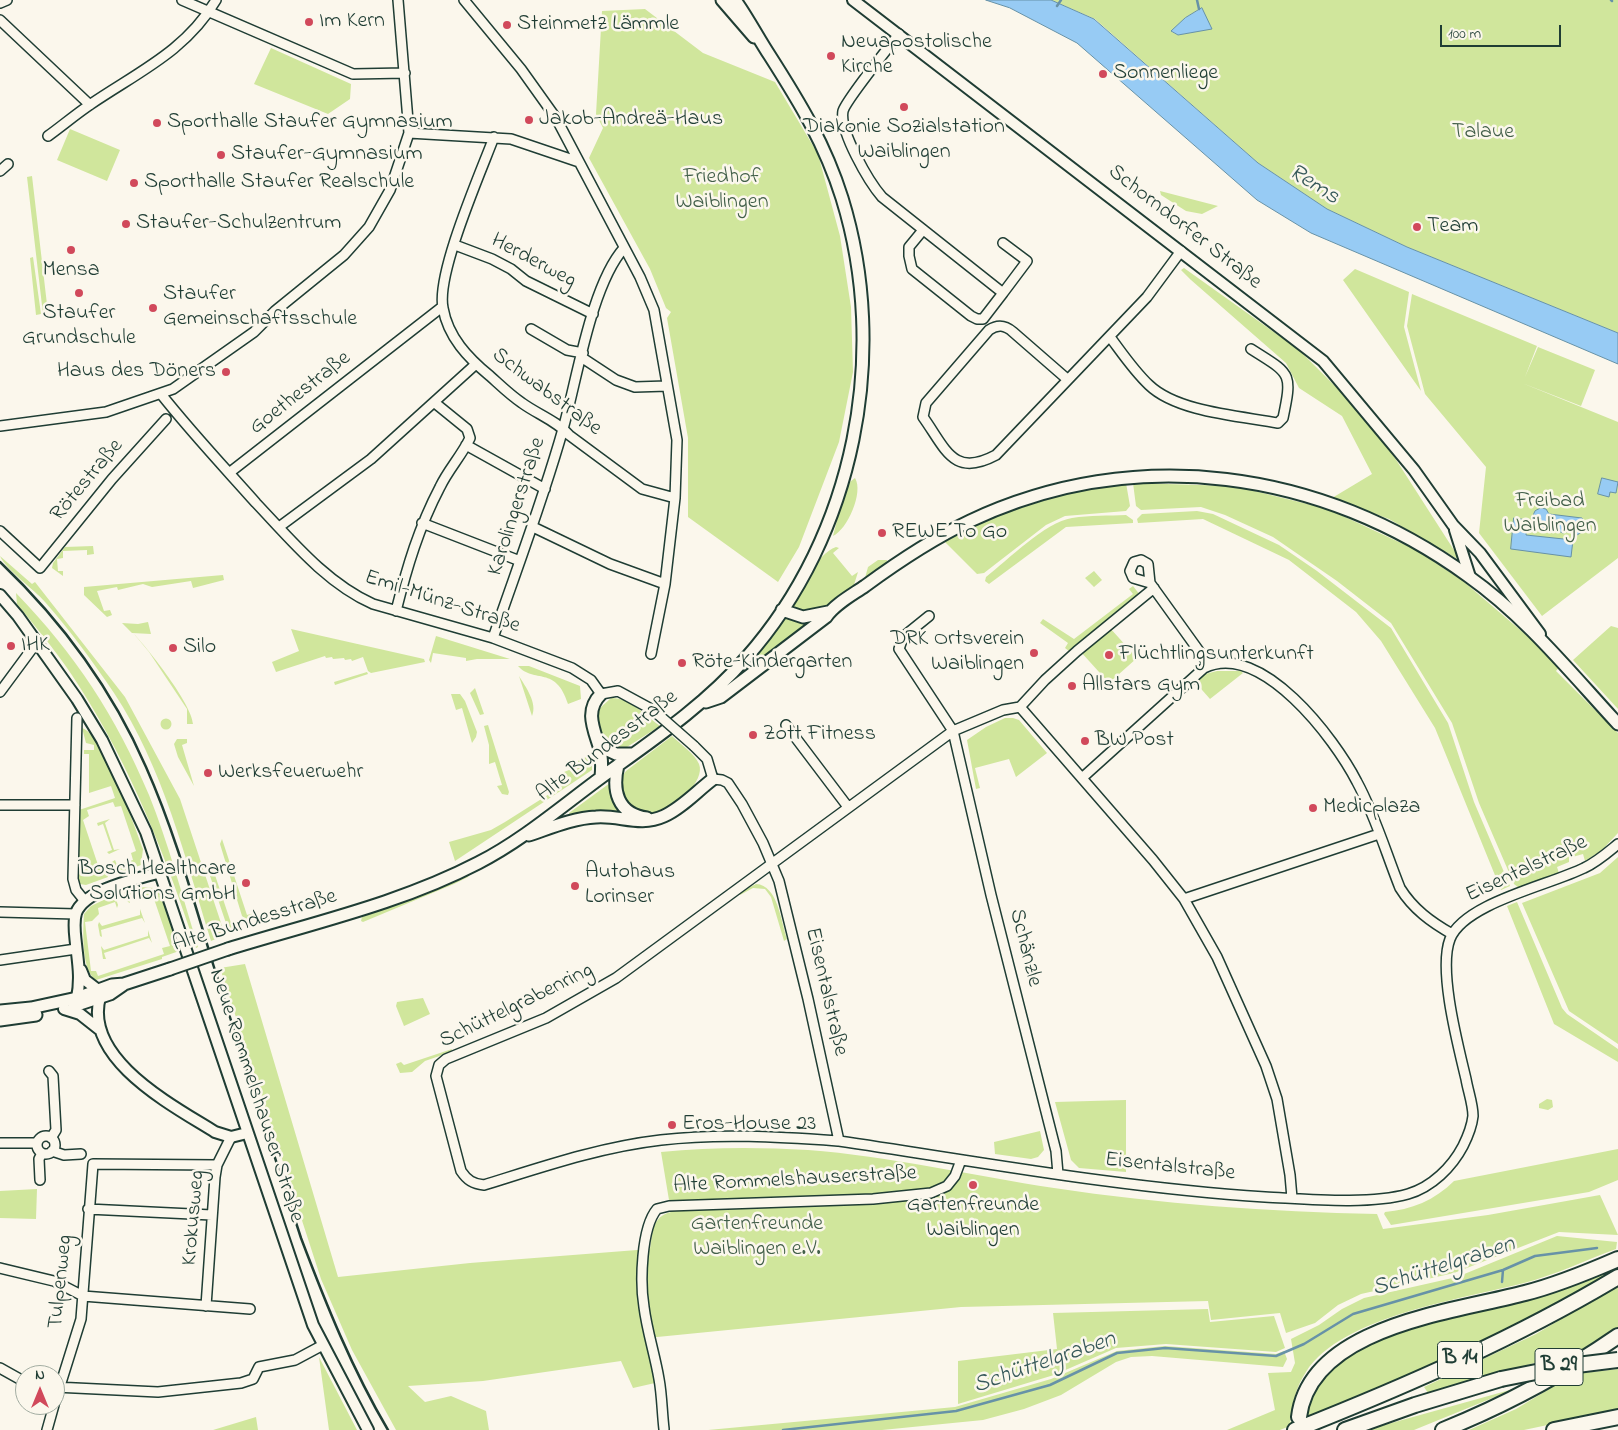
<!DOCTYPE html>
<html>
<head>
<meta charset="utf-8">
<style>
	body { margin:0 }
	#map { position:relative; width:1618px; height:1430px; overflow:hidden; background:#fbf7ec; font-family:"Indie Flower",sans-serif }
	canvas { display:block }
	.north { position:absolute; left:15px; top:1365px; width:50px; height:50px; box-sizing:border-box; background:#fbf7ec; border:1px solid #a3ada2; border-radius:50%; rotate:0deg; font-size:14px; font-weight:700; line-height:20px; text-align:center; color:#1f3d34 }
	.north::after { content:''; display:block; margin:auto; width:18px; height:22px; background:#d1495b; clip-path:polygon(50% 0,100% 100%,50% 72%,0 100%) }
	.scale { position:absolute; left:1440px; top:25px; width:121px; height:22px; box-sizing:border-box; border:2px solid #1f3d34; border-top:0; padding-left:6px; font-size:15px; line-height:18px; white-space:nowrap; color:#1f3d34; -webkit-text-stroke:4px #fbf7ec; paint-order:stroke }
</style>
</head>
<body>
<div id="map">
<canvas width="1618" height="1430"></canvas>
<div class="north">N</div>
<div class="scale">100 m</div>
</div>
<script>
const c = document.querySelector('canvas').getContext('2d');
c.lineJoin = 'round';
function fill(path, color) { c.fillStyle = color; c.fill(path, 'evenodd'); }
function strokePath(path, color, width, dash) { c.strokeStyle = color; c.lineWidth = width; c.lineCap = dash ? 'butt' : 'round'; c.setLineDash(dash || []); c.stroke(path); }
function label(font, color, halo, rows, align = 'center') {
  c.font = font + ' "Indie Flower",sans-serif'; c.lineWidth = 5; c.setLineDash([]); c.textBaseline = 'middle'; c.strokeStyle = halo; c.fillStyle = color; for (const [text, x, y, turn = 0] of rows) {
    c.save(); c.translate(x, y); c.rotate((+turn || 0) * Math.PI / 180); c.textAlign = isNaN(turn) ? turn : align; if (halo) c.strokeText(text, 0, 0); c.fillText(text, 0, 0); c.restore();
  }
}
fill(new Path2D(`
	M1051,0H1618V333L1407,247L1327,209L1258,163L1095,19ZM1202,8L1191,32L1178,35L1172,32L1185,18Z
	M645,9L703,53L775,82L818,154L840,236L851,307L853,372L839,442L799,547L778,582L688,517V438L667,318L671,312L666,308L650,269L589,158L603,128L596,114L602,11Z
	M271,48L351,84L350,99L328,114L254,84Z
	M70,129L120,150L107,181L57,160Z
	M32,176L48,313L43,314L27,177Z
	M1160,191L1218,206L1202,214L1186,211L1161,195Z
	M33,257L41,314L36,315L30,258Z
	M1184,268L1299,350L1366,417L1393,455L1461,561L1389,519L1332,498L1372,474L1342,416L1299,388L1286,363L1191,280L1181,270Z
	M1355,269L1409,292L1404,327L1421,391L1343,280Z
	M1412,294L1537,346L1525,377L1538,347L1595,370L1581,406L1522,383L1618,422V558L1542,616L1479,533L1486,467L1425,394L1407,326Z
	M855,478C864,492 847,530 833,536L846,485Z
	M1126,483L1130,506L1126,511L1065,516L1046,525L984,573L977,574L945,542L947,538C1006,510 1061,492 1126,483Z
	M1133,483L1234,486L1328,509L1416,550L1463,581L1561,665L1556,671L1618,733V833L1602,850L1585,861L1583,854L1569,858V862L1557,867L1559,873L1519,888L1514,884L1479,803L1452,723L1391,623L1337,581L1273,537L1225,515L1201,507L1141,510L1136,506Z
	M1197,511L1213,514L1279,545L1317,571L1391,628L1448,723L1474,802L1510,886L1501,890L1435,728L1381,641L1356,612L1289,560L1203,519L1138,523L1137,519L1142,514Z
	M1126,515L1133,520V523L1066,527L989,584L985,581L986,577C1008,560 1045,522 1072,518C1090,515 1109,516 1126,515Z
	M93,546L94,554L87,555V550L63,551V558L57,559L58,571H63V576L52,568L53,563L65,547Z
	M836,547L839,548L833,553L852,576L858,572L853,588L824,607L807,613L789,607C799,591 817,553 836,547Z
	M0,556L32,584L35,582L125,697L180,799L225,935L211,941C185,857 163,767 114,693C93,662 70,630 45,602C34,589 6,570 0,556Z
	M878,560H887L886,565L865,578L868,567Z
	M1094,571L1102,580L1094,587L1085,578Z
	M223,575L224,580L193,588L191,581L152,587L143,584L118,590L117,587L97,591L104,611L110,610L112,615L107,617L84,595V587Z
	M1133,586L1140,595L1069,651L1065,648L1068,643L1040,623L1043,619L1074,639L1133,594L1129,589Z
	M16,593C75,654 116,716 149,795C168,842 183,898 198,947L196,948C166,857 131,767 79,686C61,657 39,631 17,604Z
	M788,617L817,620L741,676L783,619Z
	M148,622L151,634L132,633L122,623L138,624Z
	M1611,626L1618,628V709L1573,660Z
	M1110,628L1137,658L1109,683L1080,651Z
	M291,629L424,659L425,662L371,673L368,671L363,657L352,661L351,659L345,660L344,658L333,659L332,657L326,658L325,656L276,672L272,662L299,651Z
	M134,634C149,650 192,704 193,724H187V709L149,652Z
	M436,636L510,659H477L466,661V658L433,653L431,663L429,660Z
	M518,666H529L580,686L581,699L568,704C556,665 534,684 518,666Z
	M1217,671H1241L1243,673L1210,699L1195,682L1205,674Z
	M367,672L368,674L335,685L334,682Z
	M519,676C525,686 538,703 532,716Z
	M475,688L484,714L480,715L470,693Z
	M451,694H460L465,701L477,732L476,737L472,743L462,708L456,710Z
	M611,698C629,697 646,716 660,726L627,747L615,750L603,742L597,720L599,709Z
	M1005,718H1013L1019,720L1047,753L1016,777L1009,759L975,768L980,788L976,789L967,740L986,727Z
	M160.5 724a5.5 5.5 0 1 1 11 0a5.5 5.5 0 1 1-11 0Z
	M488,725L509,792L508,795L502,794L497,786L502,785L495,762L489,764V745L484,726Z
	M82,728C102,733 135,827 143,849L141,865L115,875L112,862L115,860L117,865L133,860L131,853L136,851L121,806L115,807L113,802L87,810L89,816L83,820L98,865L104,864L108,877L86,885L80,884L77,879L79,810L115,798L111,786L89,793V754H84V750H94V745L86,743Z
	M672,736C680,744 695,754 699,764C706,781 674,808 660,813C646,818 627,808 621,795C619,791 620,784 620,779L626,771Z
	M177,739H187V743L182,745L194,786L178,757L174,744Z
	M592,754V770L455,861L449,842L491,830L505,822L554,791L560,778L566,776L564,772L579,766L578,761Z
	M610,783L627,814L569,818V813Z
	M110,819L105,823L114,850L120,849L109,854L107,852L112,850L103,824L98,826L97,823Z
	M222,839L247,915L254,913L255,918L246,919L242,916L220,844Z
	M1618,857V1044L1569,1011L1522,903L1600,873Z
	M209,865L214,872L232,926L229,932L207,867Z
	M470,874L468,877L454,884L363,922L361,921L362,917Z
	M756,884C778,885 781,922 787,939L784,941L771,897L765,889L753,888L740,895L738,893Z
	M139,887L154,888L161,893L182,950L162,957V959L96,980C81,971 83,930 84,914L91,906L112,896H115L118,905L117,908L115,902L98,908L99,914L92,921L85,922L91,971H96L98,976L164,954L162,948L170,946L153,896L147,897L145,892L129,897L130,903L128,902L124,892Z
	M1517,902L1562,1008L1567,1014L1618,1049V1062L1554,1024L1507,906Z
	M140,909L145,923L142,918L101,930L102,937L100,936L98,925L99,922L102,926L140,915Z
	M148,930L152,943L149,938L104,953L106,959H103L101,946L104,950L148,936Z
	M245,964L338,1277L470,1263L650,1249C653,1231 652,1217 671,1212L661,1152C710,1147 759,1147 808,1150C888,1156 974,1176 1054,1188C1161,1204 1269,1212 1377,1214L1383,1229L1488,1215L1600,1195L1618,1235L1559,1232L1454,1273L1361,1294L1338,1305L1315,1323L1286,1333L1280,1313L1211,1320L1208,1301L961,1307L647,1338L655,1383L633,1388L621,1361L483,1381L408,1386L425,1402L451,1396L486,1411L489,1430H396L352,1350L321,1279L220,968Z
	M423,998L430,1014L404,1026L396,1006L397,1002Z
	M452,1049L451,1052L425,1061L412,1072L400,1073L396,1064L401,1062L404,1065Z
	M1547,1099L1552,1100L1553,1107L1548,1110L1539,1108V1104Z
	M1126,1100V1172L1079,1168L1071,1160L1055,1102Z
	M1040,1131L1044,1150L1038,1157L1031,1159L995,1154L994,1142Z
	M1618,1149V1180L1589,1192L1391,1225L1384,1214L1385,1212C1411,1210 1435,1200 1454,1181Z
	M37,1189L36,1219L0,1218V1191Z
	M1557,1236L1617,1242L1616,1249C1586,1260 1555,1275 1524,1283C1463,1299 1341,1316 1306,1372C1296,1387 1292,1404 1290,1422L1303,1416L1305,1405L1324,1370L1375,1338L1618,1263V1267L1568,1300L1487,1341L1357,1399L1280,1430H1227L1275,1410L1268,1373L1291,1372L1295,1363L1291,1339L1319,1325L1342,1309L1364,1298L1457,1277Z
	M1618,1285V1329L1578,1356L1545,1360L1428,1393L1424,1387L1536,1334Z
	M1208,1309L1210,1322L1274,1316L1285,1348L1276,1352L1166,1344L1116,1348L1054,1375L958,1404V1361L1057,1349L1053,1313Z
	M1165,1346L1276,1354L1284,1351L1287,1359L1283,1367L1152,1356L1131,1357L1116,1362L1061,1395L1024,1409L983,1420L882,1430H708L955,1407L1051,1379L1117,1351Z
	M319,1357L357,1430H329Z
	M1618,1369V1410L1524,1430H1469L1516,1409L1574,1374Z
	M1517,1388L1414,1430H1368L1377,1427Z
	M256,1417L258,1430H213Z`), '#d0e69c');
const water = new Path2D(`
	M986,0H1051L1094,19L1258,163L1327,209L1407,247L1618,333V364L1311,233L1257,200L1077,43L1010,8Z
	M1202,8L1212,29L1178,35L1171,31L1185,18Z
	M1602,478L1618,482L1616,493L1610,492L1609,497L1598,494Z
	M1541,508L1546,509L1549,514L1582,518L1585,523V530L1577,535L1569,531L1563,533L1553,529L1538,530C1532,524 1531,518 1535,511Z
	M1514,518L1527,520L1526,535L1573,540L1571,557L1511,549Z`);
fill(water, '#97cbf4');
strokePath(water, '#6792a7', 1);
strokePath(new Path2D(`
	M1197,0L1199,9
	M1611,0L1612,1
	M1057,6L1061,0
	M1502,1282L1503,1270
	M783,1430L956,1411L1050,1385L1117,1353L1165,1348L1276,1356L1304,1344L1353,1314L1503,1270L1535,1256L1597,1248`), '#6792a7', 2.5);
const minor = new Path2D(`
	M182,0L353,74L405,73
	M464,0L521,69L556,118L640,277L654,310L677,440L675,498L665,584L651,654
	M0,3L7,0
	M0,20L90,105
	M899,34C889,47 846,100 843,111C839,131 869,182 882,197L1003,293L1027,261L1003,243
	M409,133L511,139L579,162
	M48,136C62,126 76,114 91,104C138,72 186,51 216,0
	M494,137C480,174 436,274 443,308C448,337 468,358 490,376C500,385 510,395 522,403C537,414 557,421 569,435L642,489L675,498
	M0,171L8,164
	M923,230L909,247V256L912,269L971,316L977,319H983L1003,293
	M455,245L492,259L511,269L526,281L593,314
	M531,329L567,350L583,353
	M1110,337C1122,353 1134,371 1149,385C1177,412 1240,416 1278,423L1283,418C1293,371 1290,374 1251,349
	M581,357L616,380L635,387L667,386
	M1067,379L1013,332C1005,325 998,324 989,330L926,403L923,417C946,449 953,478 996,455L1147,297L1181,251
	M161,394C191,432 224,467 256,503C291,540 326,583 373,604L493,638L572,668L591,680L601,694L618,691L653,710
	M0,426L106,412L173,389L254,332L275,311L344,255L369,227L390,190L409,133L398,0
	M466,445L545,489
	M229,473L442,307
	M422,523L520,561
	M279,527L371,459L476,364
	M533,527L610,564L665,584
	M0,531L40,568L112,479L166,419
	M1150,583L1133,578L1130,571L1134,562L1141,560L1148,564L1150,583L1209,665
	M396,611C407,567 419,527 440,487C448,470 462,455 470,438L467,429L435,403
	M929,616L903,637L899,649L953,731L991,895L1056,1151L1058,1174
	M493,638C517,568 543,500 563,429C577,380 591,285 624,248
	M0,692L37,642
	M1020,707L1153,860L1184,899L1217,957L1266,1066L1277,1099L1290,1175L1292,1198
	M77,718L73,879L76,890L84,900
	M786,725L848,807
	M694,746L707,759L713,779L722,780L728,783L742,804L763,843L779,881L808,999L839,1141C981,1162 1122,1188 1265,1197C1307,1199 1369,1205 1408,1194C1432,1187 1452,1167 1463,1146C1467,1138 1472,1125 1473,1116C1473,1104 1468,1091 1466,1079C1458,1045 1438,970 1450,939C1464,903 1550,885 1584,868C1597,862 1607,853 1618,844
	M1082,778L1204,668C1261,640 1335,739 1357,782C1375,815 1386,853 1400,888C1413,909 1431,922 1452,934
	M0,805H75
	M1184,899L1379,834
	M0,912L76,914
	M0,960L76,949
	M49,1071L53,1076L56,1130L51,1138
	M37 1145a9 9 0 1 1 18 0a9 9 0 1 1-18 0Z
	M839,1141C779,1137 720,1133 661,1140C600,1147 542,1167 484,1185C473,1184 467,1180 461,1171L436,1076L439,1065L446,1059L546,1018L616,978L953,731L1003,710L1020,707L1045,680L1077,651L1154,588
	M0,1143H37
	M52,1151L64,1155L81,1154
	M40,1180L39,1159L42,1153
	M88,1209L212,1215
	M0,1268L54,1281L83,1296L250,1309
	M206,1306L215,1177L217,1165L231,1137
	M0,1368L25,1382
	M55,1387L158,1392L241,1383L253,1379L259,1367L295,1360L323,1345
	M55,1402L81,1319L93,1164L217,1165
	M664,1429C662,1412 662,1395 659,1379C655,1355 647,1331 644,1307C640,1283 641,1228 657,1209L669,1206L873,1199L931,1193L947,1186L955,1176L961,1160
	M47,1430L54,1405`);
const tertiary = new Path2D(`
	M853,0L1323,361L1414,470L1453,525L1480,553L1540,634
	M1455,530L1470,577
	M0,595L18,616L77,699L102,740L146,832L313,1325L368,1430
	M81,970L85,980L98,990
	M100,997C83,1059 172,1105 215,1132L231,1137L247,1133
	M77,998C81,978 78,963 76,944C75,934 73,923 76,913C85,889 138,879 160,872
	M64,1009L80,1014L99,1029`);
const secondary = new Path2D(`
	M722,0L754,37
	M782,610L803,617L828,612
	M601,694C585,710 593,727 599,746C602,756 602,767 601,777
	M706,702L721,697L826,617C835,604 852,595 865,586C899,561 932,539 970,521C1136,443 1322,470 1468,576C1526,617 1570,672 1618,724
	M599,746L616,754H633
	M618,765C612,790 617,814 647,818
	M529,835C550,828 573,818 596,817C620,815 640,827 664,816C682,808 697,791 713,779
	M228,949C312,923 399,904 478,863C523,840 562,806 603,776C653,740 705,705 746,658C855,535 890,353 842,198C825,144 800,103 770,56C758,38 748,18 735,0
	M74,1006L110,994L123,985
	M0,1011L31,1008L77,998L112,985L124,984L170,969
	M0,1020L36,1015`);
const trunk = new Path2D(`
	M1299,1417C1310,1326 1454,1312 1525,1293C1557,1285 1588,1272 1618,1259
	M1295,1430C1406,1386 1516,1338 1618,1277
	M1345,1430L1415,1405L1501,1379
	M1443,1430C1505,1405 1563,1374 1618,1336
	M1554,1430L1618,1417`);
strokePath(minor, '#1f3d34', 12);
strokePath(tertiary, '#1f3d34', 14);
strokePath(secondary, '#1f3d34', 15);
strokePath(trunk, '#1f3d34', 18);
strokePath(minor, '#fbf7ec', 9);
strokePath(tertiary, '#fbf7ec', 10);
strokePath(secondary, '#fbf7ec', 11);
strokePath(trunk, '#fbf7ec', 14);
strokePath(new Path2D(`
	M0,562C62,621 112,689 146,767C174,830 193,898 213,964C242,1055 271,1147 301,1238C326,1304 352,1369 388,1430`), '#1f3d34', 2.5);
const minorBridge = new Path2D(`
	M653,710L694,746`);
const secondaryBridge = new Path2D(`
	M170,969L228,949`);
const trunkBridge = new Path2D(`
	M1501,1379L1561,1367L1618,1360`);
strokePath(minorBridge, '#1f3d34', 12, []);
strokePath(secondaryBridge, '#1f3d34', 15, []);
strokePath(trunkBridge, '#1f3d34', 18, []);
strokePath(minorBridge, '#fbf7ec', 9);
strokePath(secondaryBridge, '#fbf7ec', 11);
strokePath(trunkBridge, '#fbf7ec', 14);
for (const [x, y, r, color] of [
	[309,22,5,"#d1495b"],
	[507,25,5,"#d1495b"],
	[831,56,5,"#d1495b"],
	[1103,74,5,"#d1495b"],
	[904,107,5,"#d1495b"],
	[529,120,5,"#d1495b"],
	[157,123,5,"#d1495b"],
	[221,155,5,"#d1495b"],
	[134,183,5,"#d1495b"],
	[126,224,5,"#d1495b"],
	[1417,227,5,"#d1495b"],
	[71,250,5,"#d1495b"],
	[79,293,5,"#d1495b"],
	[153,308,5,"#d1495b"],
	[226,372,5,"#d1495b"],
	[882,533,5,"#d1495b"],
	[11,646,5,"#d1495b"],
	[173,648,5,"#d1495b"],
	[1034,653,5,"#d1495b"],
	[1109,655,5,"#d1495b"],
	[682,663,5,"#d1495b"],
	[1072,686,5,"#d1495b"],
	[753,735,5,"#d1495b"],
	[1085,741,5,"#d1495b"],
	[208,773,5,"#d1495b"],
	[1313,808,5,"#d1495b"],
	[246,883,5,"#d1495b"],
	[575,886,5,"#d1495b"],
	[672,1125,5,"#d1495b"],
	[973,1185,5,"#d1495b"]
]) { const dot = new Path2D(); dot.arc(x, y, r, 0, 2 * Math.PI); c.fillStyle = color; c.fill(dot); strokePath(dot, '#fbf7ec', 2); }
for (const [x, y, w] of [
	[1460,1360,45],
	[1559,1367,48]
]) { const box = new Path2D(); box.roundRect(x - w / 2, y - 18.5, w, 37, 4); c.fillStyle = '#fbf7ec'; c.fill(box); strokePath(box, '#1f3d34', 1); }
label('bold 21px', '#1f3d34', null, [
	["B 14",1460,1360],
	["B 29",1559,1367]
]);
label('22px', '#1f3d34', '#fbf7ec', [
	["Im Kern",319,22],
	["Steinmetz Lämmle",517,25],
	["Neuapostolische",841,43],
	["Kirche",841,68],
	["Sonnenliege",1113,74],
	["Jakob-Andreä-Haus",539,120],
	["Sporthalle Staufer Gymnasium",167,123],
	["Diakonie Sozialstation",904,128,"center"],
	["Waiblingen",904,153,"center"],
	["Staufer-Gymnasium",231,155],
	["Sporthalle Staufer Realschule",144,183],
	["Staufer-Schulzentrum",136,224],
	["Team",1427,227],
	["Mensa",71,271,"center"],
	["Staufer",163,295],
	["Gemeinschaftsschule",163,320],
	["Staufer",79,314,"center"],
	["Grundschule",79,339,"center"],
	["Haus des Döners",216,372,"right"],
	["REWE To Go",892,533],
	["DRK Ortsverein",1024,640,"right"],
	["Waiblingen",1024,665,"right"],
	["IHK",21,646],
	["Silo",183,648],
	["Flüchtlingsunterkunft",1119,655],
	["Röte-Kindergarten",692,663],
	["Allstars Gym",1082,686],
	["Zott Fitness",763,735],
	["BW Post",1095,741],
	["Werksfeuerwehr",218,773],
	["Medicplaza",1323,808],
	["Bosch Healthcare",236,870,"right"],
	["Solutions GmbH",236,895,"right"],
	["Autohaus",585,873],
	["Lorinser",585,898],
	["Eros-House 23",682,1125],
	["Gartenfreunde",973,1206,"center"],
	["Waiblingen",973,1231,"center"]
], 'left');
label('22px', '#425f49', '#fbf7ec', [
	["Talaue",1483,133],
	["Friedhof",722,178],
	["Waiblingen",722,203],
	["Freibad",1550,502],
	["Waiblingen",1550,527],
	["Gartenfreunde",757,1225],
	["Waiblingen e.V.",757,1250]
]);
label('22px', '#1f3d34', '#fbf7ec', [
	["Schorndorfer Straße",1184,228,38],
	["Herderweg",533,262,28],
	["Schwabstraße",546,393,37],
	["Goethestraße",301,394,-38],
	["Rötestraße",88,481,-50],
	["Karolingerstraße",518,507,-72],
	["Emil-Münz-Straße",442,603,18],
	["Alte Bundesstraße",608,747,-37],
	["Eisentalstraße",1527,870,-25],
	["Alte Bundesstraße",255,922,-17],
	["Schänzle",1024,948,76],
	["Eisentalstraße",825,992,77],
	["Schüttelgrabenring",517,1007,-26],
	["Neue Rommelshauser Straße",255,1096,72],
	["Eisentalstraße",1170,1168,6],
	["Alte Rommelshauserstraße",795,1181,-3],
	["Krokusweg",195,1218,-85],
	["Tulpenweg",62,1282,-84]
]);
label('italic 24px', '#37595a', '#fbf7ec', [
	["Rems",1313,186,32],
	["Schüttelgraben",1444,1268,-18],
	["Schüttelgraben",1045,1364,-19]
]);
</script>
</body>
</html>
